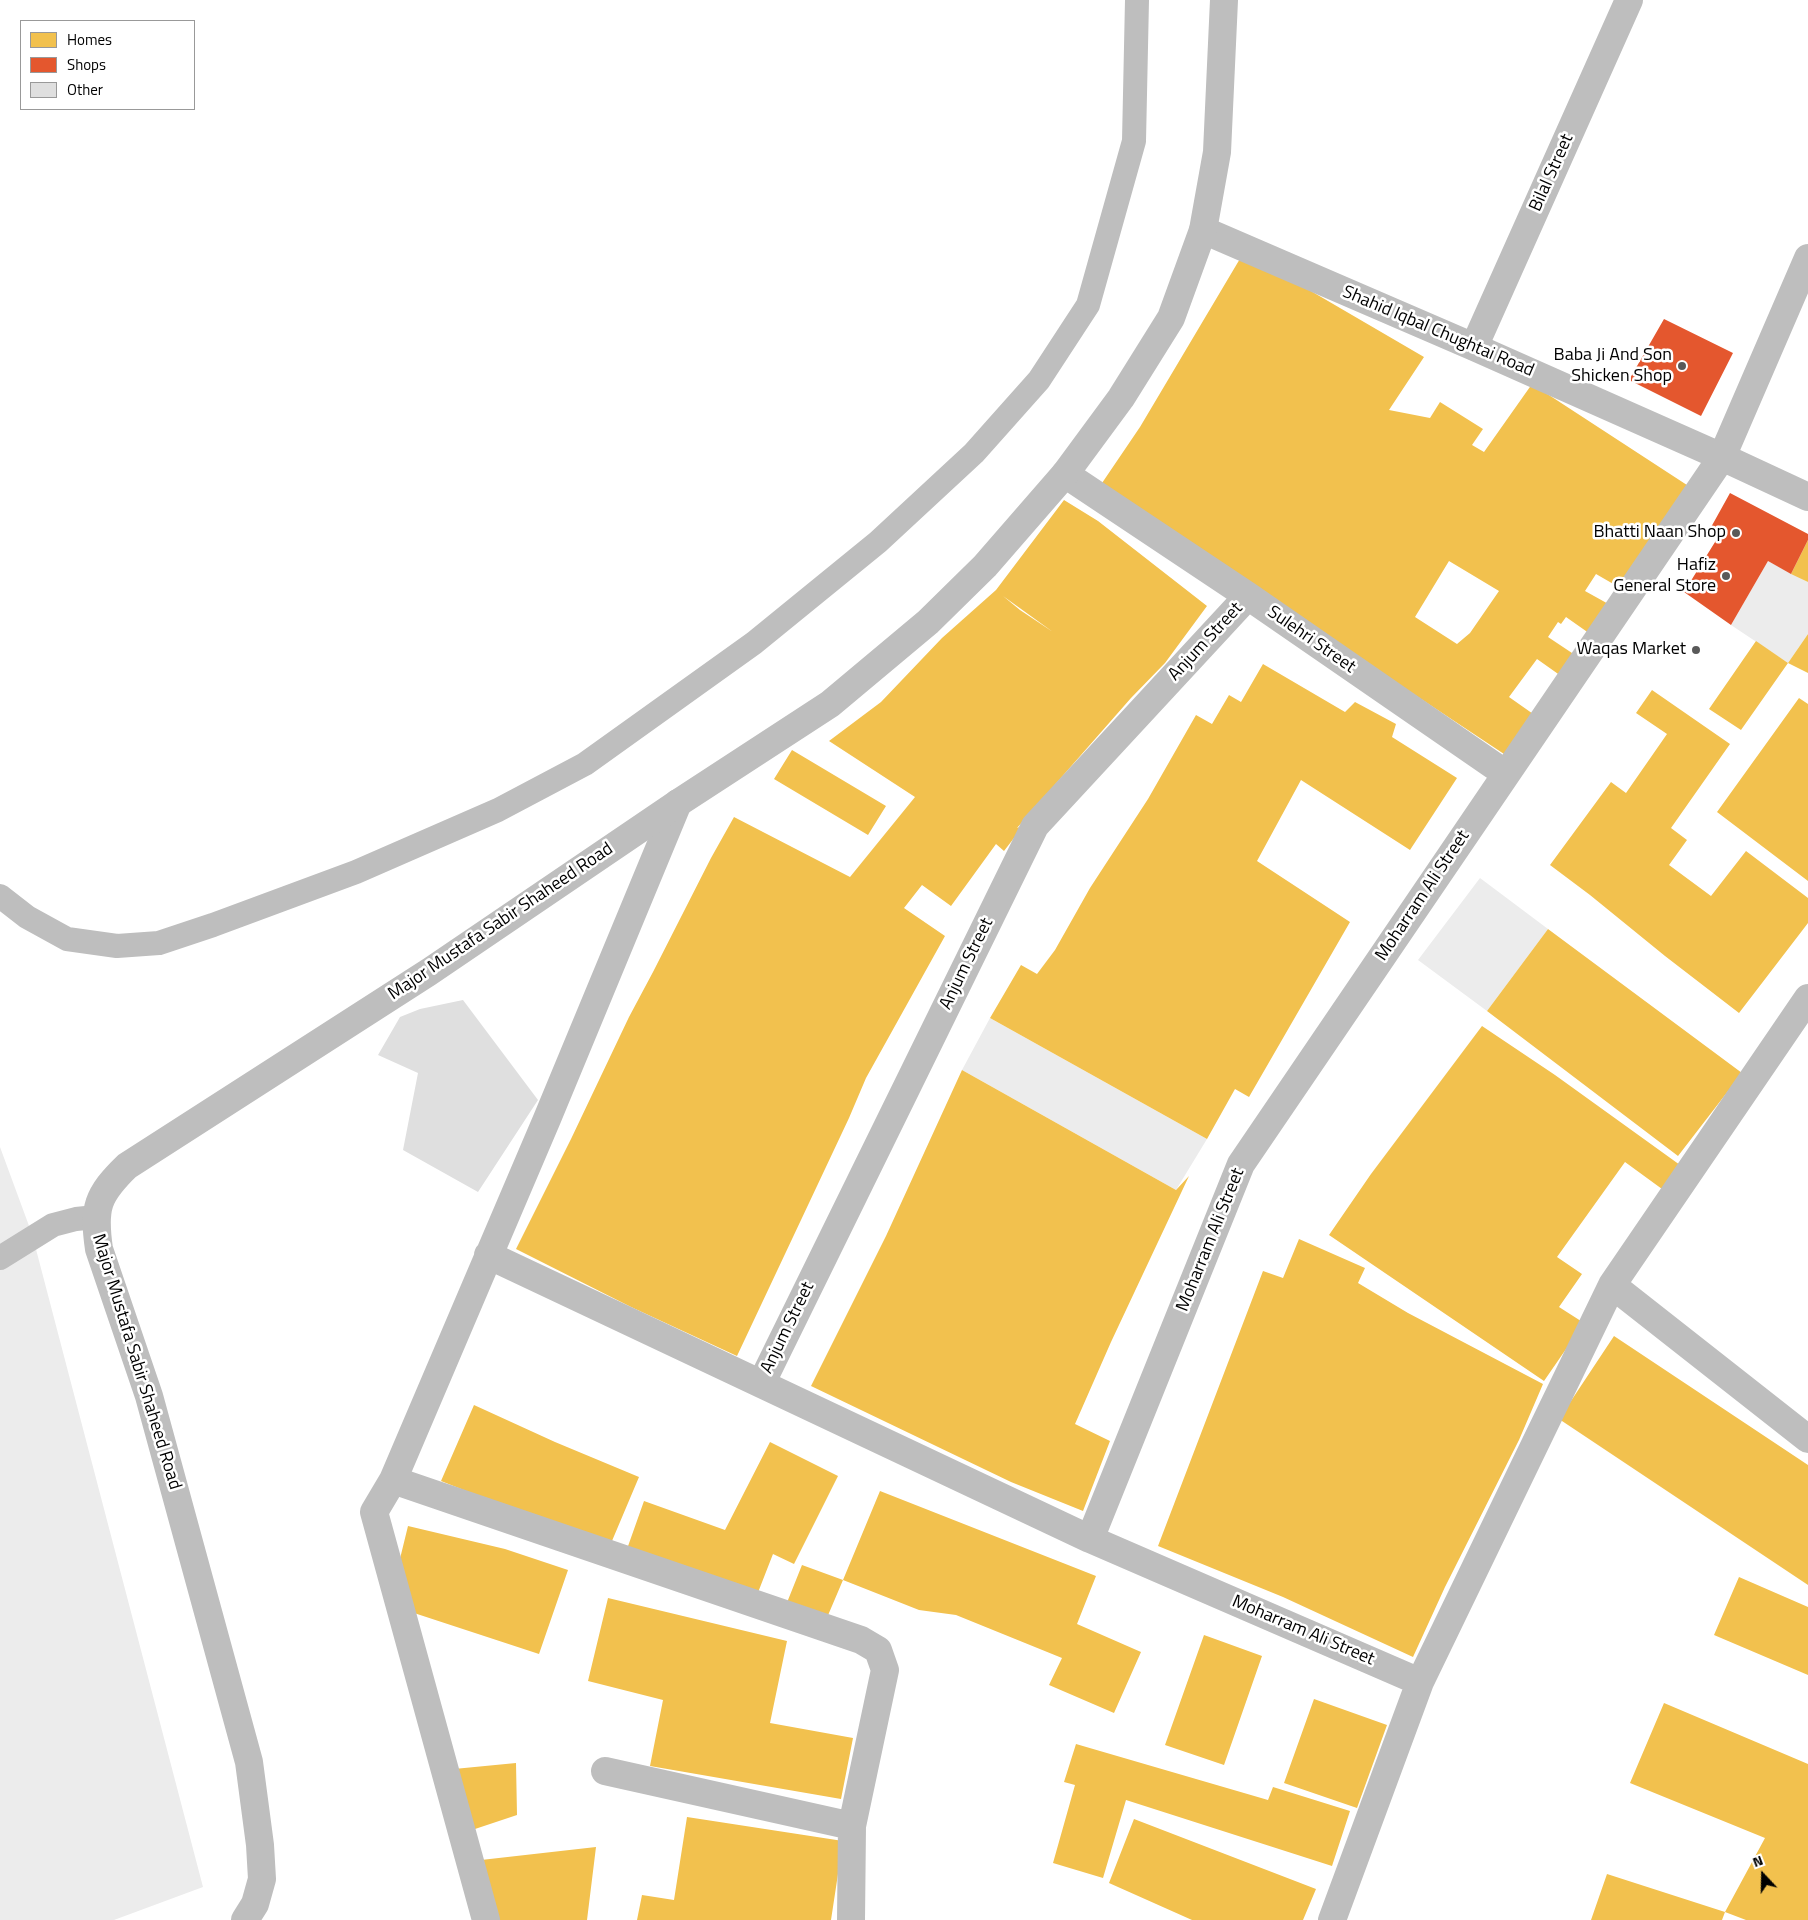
<!DOCTYPE html>
<html>
<head>
<meta charset="utf-8">
<style>
	body { margin:0 }
	#map { position:relative; width:1808px; height:1920px; overflow:hidden; background:#fff; font-family:"Titillium Web",sans-serif }
	canvas { display:block }
	.legend { position:absolute; left:20px; top:20px; width:175px; height:90px; box-sizing:border-box; background:#fff; border:1px solid #999; margin:0; padding:6px 9px; list-style:none; font-size:15px; color:#000 }
	.legend li { display:flex; align-items:center; gap:10px; height:25px }
	.legend b { width:25px; border:1px solid #999 }
	.north { position:absolute; left:1738px; top:1850px; width:50px; height:50px; -webkit-text-stroke:4px #fff; paint-order:stroke; rotate:339deg; font-size:14px; font-weight:700; line-height:20px; text-align:center; color:#000 }
	.north::after { content:''; display:block; margin:auto; width:18px; height:22px; background:#000; clip-path:polygon(50% 0,100% 100%,50% 72%,0 100%) }
</style>
</head>
<body>
<div id="map">
<canvas width="1808" height="1920"></canvas>
<ul class="legend">
<li><b style="height:14px;background:#f2c14e"></b>Homes</li>
<li><b style="height:14px;background:#e4572e"></b>Shops</li>
<li><b style="height:14px;background:#dfdfdf"></b>Other</li>
</ul>
<div class="north">N</div>
</div>
<script>
const c = document.querySelector('canvas').getContext('2d');
c.lineJoin = 'round';
function fill(path, color) { c.fillStyle = color; c.fill(path, 'evenodd'); }
function strokePath(path, color, width, dash) { c.strokeStyle = color; c.lineWidth = width; c.lineCap = dash ? 'butt' : 'round'; c.setLineDash(dash || []); c.stroke(path); }
function label(font, color, halo, rows, align = 'center') {
  c.font = font + ' "Titillium Web",sans-serif'; c.lineWidth = 5; c.setLineDash([]); c.textBaseline = 'middle'; c.strokeStyle = halo; c.fillStyle = color; for (const [text, x, y, turn = 0] of rows) {
    c.save(); c.translate(x, y); c.rotate((+turn || 0) * Math.PI / 180); c.textAlign = isNaN(turn) ? turn : align; if (halo) c.strokeText(text, 0, 0); c.fillText(text, 0, 0); c.restore();
  }
}
fill(new Path2D(`
	M1768,561L1808,582V634L1788,663L1731,625Z
	M1480,878L1548,929L1487,1011L1418,960Z
	M990,1018L1207,1139L1176,1190L962,1070Z
	M0,1147L32,1234L203,1887L114,1920H0Z`), '#ececec');
fill(new Path2D(`
	M1244,252L1424,357L1389,410L1430,418L1440,402L1483,429L1472,445L1484,452L1532,384L1690,487L1622,589L1596,574L1585,591L1612,606L1593,636L1566,617L1561,624L1558,622L1548,637L1575,655L1561,676L1537,659L1509,697L1536,716L1507,756L1100,486L1140,427ZM1449,561L1499,591L1470,633L1457,644L1415,617Z
	M1064,500L1098,521L1207,606L1165,663L1131,698L1017,828L1024,825L1004,851L996,844L951,906L922,885L904,908L945,936L866,1078L849,1118L737,1356L631,1307L516,1249L571,1139L629,1017L653,972L711,858L734,817L850,877L915,797L829,741L881,702L942,638L996,590ZM1003,596L1053,632L1020,610Z
	M1808,540V582L1791,574Z
	M1808,634V673L1788,663L1741,730L1709,709L1756,641L1788,663Z
	M1263,664L1345,712L1355,702L1396,724L1392,737L1457,778L1410,850L1301,780L1257,861L1350,922L1249,1097L1235,1089L1207,1139L990,1018L1021,965L1037,974L1055,950L1090,888L1148,799L1196,715L1212,724L1229,695L1241,702Z
	M1652,690L1730,744L1671,828L1687,840L1669,865L1711,896L1746,851L1808,898V923L1739,1013L1665,956L1590,895L1550,865L1611,782L1626,793L1667,734L1636,713Z
	M1799,698L1808,704V881L1717,812Z
	M792,750L886,806L868,835L774,779Z
	M1548,929L1742,1073L1678,1156L1487,1011Z
	M1482,1026L1555,1075L1680,1165L1662,1189L1625,1162L1557,1257L1582,1274L1559,1307L1584,1323L1544,1381L1329,1235L1371,1174Z
	M962,1070L1176,1190L1189,1176L1111,1342L1075,1424L1110,1441L1083,1511L1011,1482L811,1386L886,1236Z
	M1299,1239L1365,1268L1358,1283L1408,1313L1543,1384L1519,1440L1445,1587L1413,1657L1283,1597L1158,1546L1263,1271L1283,1278Z
	M1614,1336L1808,1465V1585L1559,1419Z
	M474,1405L555,1442L639,1477L609,1548L441,1481Z
	M770,1442L838,1476L794,1564L773,1554L757,1595L627,1549L644,1501L725,1530Z
	M880,1491L1096,1576L1077,1624L1141,1652L1114,1713L1049,1685L1062,1658L956,1615L919,1610L843,1580Z
	M408,1526L505,1549L568,1570L539,1654L411,1612L397,1571Z
	M802,1565L843,1580L826,1620L786,1605Z
	M1739,1577L1808,1607V1675L1714,1635Z
	M608,1598L787,1641L770,1723L853,1738L841,1799L650,1766L663,1700L588,1681Z
	M1204,1635L1262,1656L1224,1765L1165,1745Z
	M1314,1699L1387,1725L1357,1808L1284,1783Z
	M1664,1703L1808,1764V1920H1746L1725,1912L1722,1920H1591L1607,1874L1725,1912L1765,1838L1630,1783Z
	M1076,1744L1268,1800L1273,1787L1350,1811L1332,1866L1126,1800L1103,1878L1053,1863L1075,1785L1064,1782Z
	M516,1763L517,1815L472,1830L454,1769Z
	M687,1817L843,1841L831,1920H637L642,1895L674,1900Z
	M1134,1819L1316,1889L1303,1920H1192L1109,1883Z
	M596,1847L587,1920H499L481,1860Z`), '#f2c14e');
fill(new Path2D(`
	M1664,319L1733,353L1701,416L1629,380Z
	M1730,493L1808,534V540L1791,574L1768,561L1731,625L1684,592L1720,534L1710,529Z`), '#e4572e');
fill(new Path2D(`
	M463,1000L538,1100L478,1192L403,1150L418,1073L378,1055L400,1017L420,1009Z`), '#dfdfdf');
strokePath(new Path2D(`
	M0,896L27,917L67,939L117,946L159,943L213,925L356,872L498,810L585,764L754,643L878,542L974,453L1039,380L1088,305L1134,141L1137,0
	M0,1258L53,1225L76,1219L96,1217`), '#bebebe', 24);
strokePath(new Path2D(`
	M1203,230L1474,347L1722,457L1808,258
	M1474,347L1629,0
	M1065,474L1248,596L1506,774
	M488,1255L1090,1539L1420,1682
	M1612,1285L1808,1439
	M761,1384L1035,826L1248,596
	M393,1480L861,1640L878,1650L885,1670L852,1826L851,1920
	M1090,1539L1241,1164L1722,457L1808,497
	M605,1771L852,1826
	M486,1920L374,1512L393,1480L547,1119L678,803
	M1332,1920L1420,1682L1612,1285L1808,998`), '#bebebe', 28);
strokePath(new Path2D(`
	M245,1920L255,1904L262,1879L260,1845L249,1762L149,1396L99,1249C93,1208 97,1195 127,1166L429,972L678,803L830,704L928,622L985,566L1065,474L1121,398L1171,318L1203,230L1217,152L1224,0`), '#bebebe', 28);
for (const [x, y, r, color] of [
	[1682,366,5,"#595959"],
	[1736,533,5,"#595959"],
	[1726,576,5,"#595959"],
	[1696,650,5,"#595959"]
]) { const dot = new Path2D(); dot.arc(x, y, r, 0, 2 * Math.PI); c.fillStyle = color; c.fill(dot); strokePath(dot, '#fff', 2); }
label('18px', '#000', '#fff', [
	["Bilal Street",1552,173,-66],
	["Shahid Iqbal Chughtai Road",1438,332,23],
	["Sulehri Street",1311,640,35],
	["Anjum Street",1206,642,-47],
	["Moharram Ali Street",1423,896,-56],
	["Major Mustafa Sabir Shaheed Road",501,922,-34],
	["Anjum Street",967,964,-64],
	["Moharram Ali Street",1211,1240,-68],
	["Anjum Street",788,1328,-64],
	["Major Mustafa Sabir Shaheed Road",136,1362,73],
	["Moharram Ali Street",1303,1631,23]
]);
label('18px', '#000', '#fff', [
	["Baba Ji And Son",1672,356],
	["Shicken Shop",1672,377],
	["Bhatti Naan Shop",1726,533],
	["Hafiz",1716,566],
	["General Store",1716,587],
	["Waqas Market",1686,650]
], 'right');
</script>
</body>
</html>
